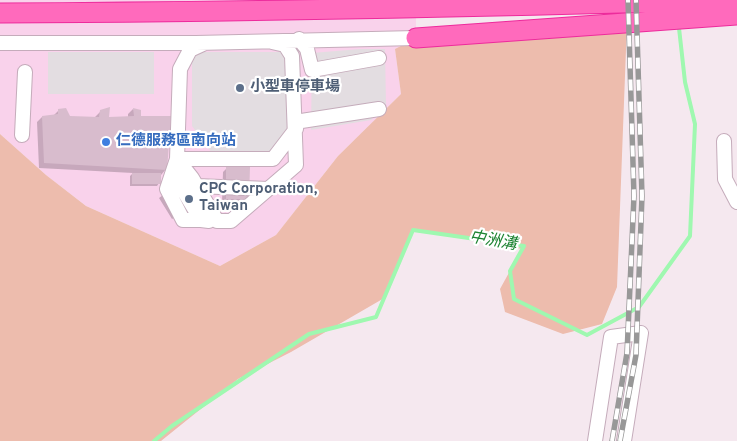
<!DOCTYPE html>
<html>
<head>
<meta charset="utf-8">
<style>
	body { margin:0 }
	canvas { display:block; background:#f5e8ef }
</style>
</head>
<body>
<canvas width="737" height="441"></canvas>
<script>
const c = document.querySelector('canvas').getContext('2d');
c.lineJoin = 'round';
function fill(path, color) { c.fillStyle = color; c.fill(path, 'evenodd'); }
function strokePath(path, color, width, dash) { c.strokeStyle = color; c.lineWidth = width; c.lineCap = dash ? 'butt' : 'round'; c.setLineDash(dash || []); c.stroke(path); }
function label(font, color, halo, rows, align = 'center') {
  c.font = font + ' Overpass,"Noto Sans TC",sans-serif'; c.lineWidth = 4.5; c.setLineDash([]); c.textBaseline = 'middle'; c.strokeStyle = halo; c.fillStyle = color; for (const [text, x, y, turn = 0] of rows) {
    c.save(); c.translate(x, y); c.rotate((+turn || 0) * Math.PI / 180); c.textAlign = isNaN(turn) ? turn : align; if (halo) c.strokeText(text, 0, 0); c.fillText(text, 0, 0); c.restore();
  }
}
fill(new Path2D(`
	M0,0H416V38L395,49L401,94L338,156L276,235L220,266L86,206L46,175L0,134Z`), '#f9d2eb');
fill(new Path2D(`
	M627,23L617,287L602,324L563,334L505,312L500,289L522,249L413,229L386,297L291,352L238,379L161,441H0V134L46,175L86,206L220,266L276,235L338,156L401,94L395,49L416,38Z`), '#edbcad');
fill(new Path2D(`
	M360,49H385L386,105L371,120L311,130L312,53Z
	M48,52H154V94H48Z
	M192,52H285L290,123L272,153H212L192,126Z`), '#e3dde1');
fill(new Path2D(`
	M133,109L140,117L166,169L161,175L159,183L157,186H130V176L133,173L39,168L37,122L42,117L53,116L59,110L69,117H95L101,111L108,118L128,117V114Z
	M227,168L248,198L244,203L222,202L223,172Z
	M192,185L206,188L219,209L215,213L189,218L185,211L172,219L159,198L174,187L178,194Z`), '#0003');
strokePath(new Path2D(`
	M154,441L172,426L309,334L376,317L413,230L524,246L510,271L514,299L587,335L639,307L690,236L695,124L685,82L679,28`), '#9ff8b0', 4);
fill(new Path2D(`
	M110,107L109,117L134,116L133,108L141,110V116H171L167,170L44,163L42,116L58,114V109L66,108L70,116L99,117L100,110Z
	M226,167H250L249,199H226Z
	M132,173H161V184H132Z`), '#d8bccd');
const minor = new Path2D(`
	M299,39L307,49L312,70L379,58
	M0,43H196L416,38
	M203,44L190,50L180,69L177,159H273L296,129
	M295,122L379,109
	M22,135L25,72
	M724,141L725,179L737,202
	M177,159L192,178L217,221H231L296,165L292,56L285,45L272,42
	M177,159L167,189L183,220H201
	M178,163L180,185L201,220L209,221
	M197,186L268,189
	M595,441L611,337L641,333L624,441`);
const highway = new Path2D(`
	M0,13C243,12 487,7 730,0
	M416,38L737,15`);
strokePath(minor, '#c5acbb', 16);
strokePath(highway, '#ed2b9c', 21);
strokePath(minor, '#fff', 14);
strokePath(highway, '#ff6abc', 19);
const rail = new Path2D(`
	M612,441L627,353L634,196L628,0
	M620,441L636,355L642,196L636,0`);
strokePath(rail, '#989898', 5.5);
strokePath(rail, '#fff', 4, [11]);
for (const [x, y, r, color] of [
	[240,88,5,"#5c6f8a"],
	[106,142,5,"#3f7fe0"],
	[189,199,5,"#5c6f8a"]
]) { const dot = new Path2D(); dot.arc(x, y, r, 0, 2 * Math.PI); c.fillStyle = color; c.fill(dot); strokePath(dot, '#fff', 2); }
label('bold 15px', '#4e5e75', '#fff', [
	["小型車停車場",250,88],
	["CPC Corporation,",199,190],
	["Taiwan",199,207]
], 'left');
label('bold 15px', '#366cbe', '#fff', [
	["仁德服務區南向站",116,142]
], 'left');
label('italic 16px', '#1d8332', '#fff', [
	["中洲溝",493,242,10]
]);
</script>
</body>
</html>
